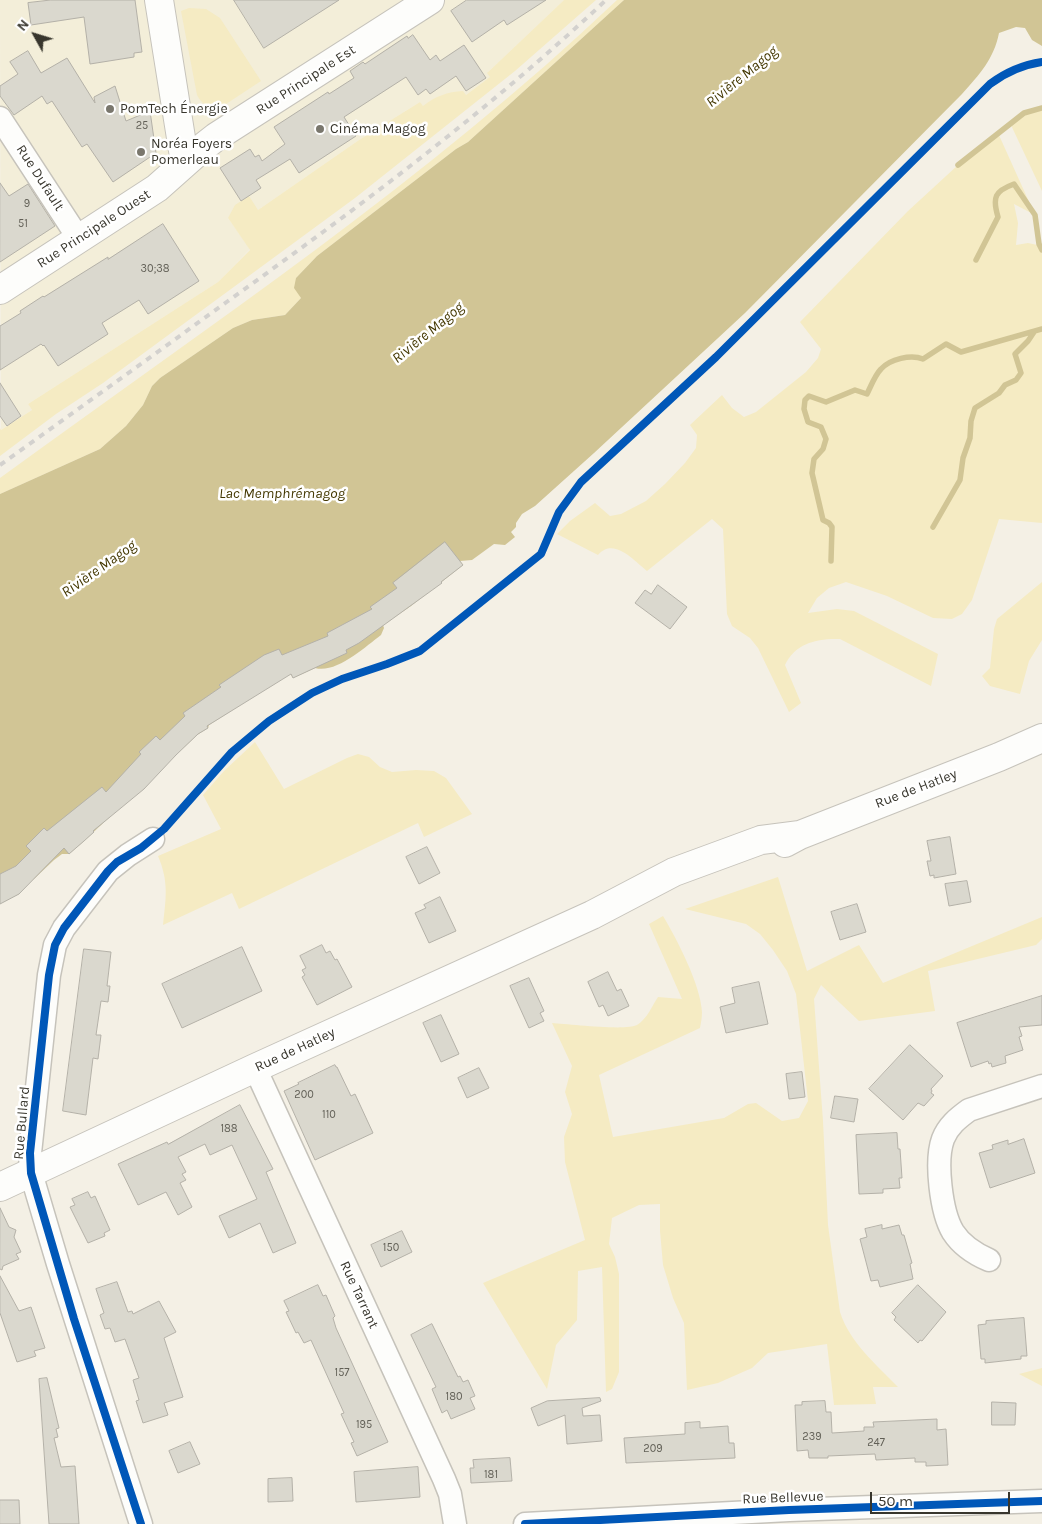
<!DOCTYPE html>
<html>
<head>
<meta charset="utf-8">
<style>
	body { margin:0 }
	#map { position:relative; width:1042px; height:1524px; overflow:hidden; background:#f4f0e5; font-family:Karla,sans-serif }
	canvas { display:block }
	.north { position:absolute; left:10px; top:10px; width:50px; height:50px; -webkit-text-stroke:4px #fff; paint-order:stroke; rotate:309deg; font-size:14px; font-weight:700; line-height:20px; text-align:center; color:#38362d }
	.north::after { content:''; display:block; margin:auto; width:18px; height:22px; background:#38362d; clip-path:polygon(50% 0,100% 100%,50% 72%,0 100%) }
	.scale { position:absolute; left:870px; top:1492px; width:140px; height:22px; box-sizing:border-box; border:2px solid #38362d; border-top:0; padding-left:6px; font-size:15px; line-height:18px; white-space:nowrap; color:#38362d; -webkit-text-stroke:4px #fff; paint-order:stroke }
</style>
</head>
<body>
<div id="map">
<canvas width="1042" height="1524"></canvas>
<div class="north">N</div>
<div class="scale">50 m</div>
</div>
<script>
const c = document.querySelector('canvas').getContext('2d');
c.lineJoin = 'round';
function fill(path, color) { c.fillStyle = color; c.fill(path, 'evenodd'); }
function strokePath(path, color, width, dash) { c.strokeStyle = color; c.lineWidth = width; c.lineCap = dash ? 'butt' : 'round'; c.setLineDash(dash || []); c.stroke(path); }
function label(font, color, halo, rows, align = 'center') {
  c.font = font + ' Karla,sans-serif'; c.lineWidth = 5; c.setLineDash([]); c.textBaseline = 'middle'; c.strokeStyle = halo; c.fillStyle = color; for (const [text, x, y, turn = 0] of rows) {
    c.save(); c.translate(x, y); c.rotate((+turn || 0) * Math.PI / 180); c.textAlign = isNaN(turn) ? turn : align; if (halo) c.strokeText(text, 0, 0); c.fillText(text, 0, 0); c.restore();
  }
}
fill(new Path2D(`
	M0,0H564L488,72L491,77L466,95L432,100L423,107L420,102L359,140L258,210L228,218L250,249L218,282L28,404L32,410L1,430Z`), '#f3eed9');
fill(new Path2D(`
	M564,0H596L515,71L355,198L103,383L56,414L0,456V428L1,430L32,410L28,404L218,282L250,250L228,218L235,205L249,196L258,210L359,140L420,102L423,106C436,96 447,92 463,91L466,95L490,77L487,73Z
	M617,0H624L468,142L456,149L317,256L296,278L301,298L285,315L252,320L233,328L160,378L152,386L143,405L126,426L100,449L0,494V478C210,325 428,180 617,0Z
	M189,8L206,9L220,18L261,81L223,106C211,110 203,106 197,95L181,11Z
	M1042,108V191L1010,123L1025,113Z
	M998,133L1035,215L1014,204L1018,223L1016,245L1028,243L1042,246V523L999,519L972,600L962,614L952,619L933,618L887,596L846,582L829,588L817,598L808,613L837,609L854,611L938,654L931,686L840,639C818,638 795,643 785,665L801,703L789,712L758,648L750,638L732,626L727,614L723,529L712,519L647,571C633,560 614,537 598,555L557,534L570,521L595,503L610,516L621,514L646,501L665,484L685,463L696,448L697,435L690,425L722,395L732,408L744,417L756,412L806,372L818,358L821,349L800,322L908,211L958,165Z
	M1042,582V640L1029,661L1020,694L990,686L982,676L990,668L994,629L997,619Z
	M255,742L284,789L347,758L358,754L369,757L380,767L392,772L416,770L434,771L446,778L472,814L424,837L418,823L239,909L232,893L163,925C166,898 169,882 158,856L221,829L203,795L224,771Z
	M778,877L807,971L859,945L883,983L1042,917V939L1036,945L928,971L935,1011L859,1021L821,985L814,999L823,1121L828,1225L840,1312C850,1343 876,1364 898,1387H873L876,1404L834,1405L827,1344L768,1353L752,1368L718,1383L687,1390L684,1323L673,1298L663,1265L660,1231V1204L639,1205L612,1218L609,1244L615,1257L619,1274V1372L612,1389L606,1392L602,1267L578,1271L577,1320L556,1345L547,1389L483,1283L585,1240L565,1162L564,1137L572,1114L565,1092L572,1066L552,1023C568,1024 626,1031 637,1025C647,1019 652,1006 658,997L682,999L649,924L663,916C677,939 701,986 702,1012C702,1017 701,1023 700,1028L599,1075L613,1137L724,1118L748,1104L756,1103L782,1121L799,1118L808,1101L796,994L787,971L773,950L760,934L746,924L685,909Z
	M1042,1368V1386L1019,1374Z`), '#f5ebc3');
fill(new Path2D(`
	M624,0H1042V46L1032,40L1025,28L1016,27L999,33C994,59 979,75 962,94L745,313L594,453L535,506L522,514L516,523V527L511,532L515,537L505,545L494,544L472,560L460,561L463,565L411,606L383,625L384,628L381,635C365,647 336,674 315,668L293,678L290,673L209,725L208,728L197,735L84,841L69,854H62L54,860L35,878L20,888L19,894L3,902L0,898V494L100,449L126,426L143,405L152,386L160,378L233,328L252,320L285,315L301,298L294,288L296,278L317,256L456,149L468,142Z`), '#d1c595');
strokePath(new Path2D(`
	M958,165L1024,113L1042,108
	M976,260L998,217C992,197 995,191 1014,184L1035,215L1039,244L1042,250
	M933,527L960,480L963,458L970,438L971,421L975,408L999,393L1005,385L1016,380L1021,373L1015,354L1028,341L1034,332
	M831,561L832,527L829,523L823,520L812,473L814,459L823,449L826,439L821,427L808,422L804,409L805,400L809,396L826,402L855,390L867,394C871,386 875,375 881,369C890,359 911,354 923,359L946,344L961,352L1042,329`), '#d1c595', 5.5);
const building = new Path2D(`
	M51,0H135L142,52L134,53V57L90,64L84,17L31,25L28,3Z
	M234,0H339L264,48Z
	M467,0H546L507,25L504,20L472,42L451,11Z
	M413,35L430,60L436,55L440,61L464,45L486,78L466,91L456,76L430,94L426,89L418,95L406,77L344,117L356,136L299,173L290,159L256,180L261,188L241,201L220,168L250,149L255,157L259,155L262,161L285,144L274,127L328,92L329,94L354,78L350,71L363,62L365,64L407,36L408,38Z
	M28,51L41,73L67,58L95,103L94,97L115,86L126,121L150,111L156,153L113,182L87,144L82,147L52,101L47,104L42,96L14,115L0,96V86L18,74L10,62Z
	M0,183L9,196L28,184L55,226L0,262Z
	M163,224L199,281L148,314L139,300L102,323L108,334L58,366L44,345L43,346L41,344L0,370V326L21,313L20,311L43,296L44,297L108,257V259Z
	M0,383L21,416L7,426L0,416Z
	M445,542L463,565L441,582L442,583L359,643L346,650L347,653L293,678L291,674L207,726L208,728L198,734L176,755L144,789L93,831L94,832L84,841L69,854L64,848L19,894L0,904V874L16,866L31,851L26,846L44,828L47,831L102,787L106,792L141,754L139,752L156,736L160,740L185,716L183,713L221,687L219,685L264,655L279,649L282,655L328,636L327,633L372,609L370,607L397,588L393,583Z
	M658,585L687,607L670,629L635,603L645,590L651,594Z
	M950,837L956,874L934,878V875L930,876L927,861H931L927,841Z
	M427,847L440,873L419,884L406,857Z
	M967,881L971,902L949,906L945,884Z
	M440,897L456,931L429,943L415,913L426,908L424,905Z
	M857,904L866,932L840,940L831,912Z
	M322,945L326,953L330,951L335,960L337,959L352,987L317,1005L302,977L305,975L302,970L306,968L300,956Z
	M242,947L262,991L182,1028L162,984Z
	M84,949L111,952L107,986H110L108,1002L101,1001L96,1035H101L98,1059L93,1058L86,1115L63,1111Z
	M608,972L617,991L621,989L629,1006L608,1016L603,1005L599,1007L588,982Z
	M529,978L544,1011L540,1013L544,1021L529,1028L510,986Z
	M759,982L768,1024L726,1033L720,1007L735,1003L732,988Z
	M1042,996V1025L1019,1027L1022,1036L1019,1037L1023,1050L1005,1056L1006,1063L992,1067L991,1063L989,1064L988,1061L971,1067L957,1023Z
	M441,1015L459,1054L441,1062L423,1023Z
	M910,1045L943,1076L931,1089L932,1091L931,1093L934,1095L924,1106L918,1103L903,1120L869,1089Z
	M335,1065L336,1067H337L351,1096L355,1094L373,1133L315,1160L284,1091L299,1084L298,1083Z
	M479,1068L489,1088L467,1098L458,1078Z
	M802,1072L805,1097L789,1099L786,1074Z
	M835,1096L858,1099L854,1122L831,1118Z
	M240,1105L273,1169L266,1172L296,1243L273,1253L260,1223L229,1238L219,1216L257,1199L232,1145L210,1155L205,1144L178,1157L186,1172L182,1174L186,1180L180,1183L192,1207L178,1215L166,1192L138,1205L118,1164L167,1142L168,1144Z
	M897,1133L898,1149H900L902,1178H899L900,1188L883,1189V1193L859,1194L856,1135Z
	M1024,1139L1035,1173L990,1188L979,1153L993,1149L992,1145L1008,1140V1144Z
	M88,1192L91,1198L95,1196L110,1230L104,1233L105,1236L88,1243L70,1207L75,1205L72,1199Z
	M0,1208L9,1227L16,1230L14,1237L21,1252L16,1254L19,1259L3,1266L2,1270L0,1269Z
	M882,1225V1229L899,1225L902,1235H904L912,1263L910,1264L913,1279L880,1287L878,1280L871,1281L860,1239L867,1237L865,1229Z
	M402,1231L412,1252L381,1267L371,1245Z
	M0,1276L19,1311L31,1307L45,1348L34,1351L36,1356L17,1362L0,1313Z
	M117,1282L128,1312L132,1311L133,1314L159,1301L176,1332L164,1338L183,1397L164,1403L168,1415L143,1423L136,1401L139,1400L133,1380L139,1378L125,1339L115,1342L110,1328L105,1329L100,1315L104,1313L96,1289Z
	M318,1285L323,1296L326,1295L335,1316L333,1318L336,1328L388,1442L357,1456L351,1443L354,1442L341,1414L344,1413L311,1340L304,1343L298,1332L296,1333L286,1312L289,1311L284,1301Z
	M918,1285L946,1312L922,1341L920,1340L918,1343L894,1320L896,1317L892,1313Z
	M1024,1318L1027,1356H1021V1359L985,1363V1359H981L978,1325L986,1324V1321Z
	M432,1324L458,1377L460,1376L463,1382L468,1380L475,1396L470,1398L475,1409L451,1419L447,1410L442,1413L432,1389L436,1387L411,1335Z
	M47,1378L59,1428L56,1429L58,1437L54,1438L61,1467L75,1466L79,1524H49L39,1379Z
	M600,1398L601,1401L582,1408L583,1416L600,1415L602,1441L567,1444L565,1415L538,1426L531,1408L547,1401Z
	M825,1401L826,1412H831L832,1433L864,1431V1427H874L873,1422L937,1419V1430L946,1429L948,1465L926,1466V1462H915V1458L876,1460L875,1454L828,1456V1458H809L808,1450L797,1451L795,1405H802V1402Z
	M992,1402L1016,1403L1015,1425H992Z
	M700,1422V1428L728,1426L729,1443H734L735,1458L626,1463L624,1438L685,1434V1423Z
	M190,1442L200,1464L178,1473L169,1451Z
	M510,1458L512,1481L471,1483L470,1468H474L473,1460Z
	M418,1467L420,1497L356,1502L354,1472Z
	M292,1478L293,1501L268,1502V1479Z
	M0,1500H19L20,1524H0Z`);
fill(building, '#dad8ce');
strokePath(building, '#b4b1a8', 1);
const minor = new Path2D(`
	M0,118L79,239
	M255,1068L444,1479L450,1494L455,1524
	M989,1260C975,1254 962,1246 953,1232C941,1212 935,1161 943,1139C948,1126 958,1118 969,1110L1042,1086
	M141,1524L58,1264L31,1173L30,1153L49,975L55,945L64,928L108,871L128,855L153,839
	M525,1524L789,1510L1042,1501`);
const major = new Path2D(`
	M159,0L185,163
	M0,290L157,188L202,148L216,137L430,0
	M785,843L800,835L999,757L1042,738
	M0,1187L255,1068L592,915L674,872L761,840L800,835`);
strokePath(minor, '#c6c3bb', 25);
strokePath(major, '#c6c3bb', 30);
strokePath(minor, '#fdfdfb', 22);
strokePath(major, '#fdfdfb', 28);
strokePath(new Path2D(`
	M0,465C76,411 152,356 228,301C359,207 488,111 606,0`), '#d3d1ce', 4, [6, 6]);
strokePath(new Path2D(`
	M141,1524L74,1319L31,1173L30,1153L49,975L55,945L64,928L108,871L117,862L141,848L164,829L232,752L269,721L312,693L342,679L387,664L420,651L541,554L559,512L581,482L716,357L990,84C1006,72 1022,65 1042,62
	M525,1524L789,1510L1042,1501`), '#0057b8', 8);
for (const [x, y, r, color] of [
	[110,109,5,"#7a776d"],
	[320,129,5,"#7a776d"],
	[141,152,5,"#7a776d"]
]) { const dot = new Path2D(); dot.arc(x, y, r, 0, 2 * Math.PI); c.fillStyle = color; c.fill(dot); strokePath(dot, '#fff', 2); }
label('11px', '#615f56', null, [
	["25",142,126],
	["9",27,204],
	["51",23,224],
	["30;38",155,269],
	["200",304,1095],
	["110",329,1115],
	["188",229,1129],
	["150",391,1248],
	["157",342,1373],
	["180",454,1397],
	["195",364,1425],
	["239",812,1437],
	["247",876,1443],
	["209",653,1449],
	["181",491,1475]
]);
label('14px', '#38362d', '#fff', [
	["Rue Principale Est",306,80,-33],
	["Rue Dufault",40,178,57],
	["Rue Principale Ouest",94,229,-33],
	["Rue de Hatley",916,789,-21],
	["Rue de Hatley",295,1050,-25],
	["Rue Bullard",22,1123,-85],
	["Rue Tarrant",359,1295,65],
	["Rue Bellevue",783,1498,-2]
]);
label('14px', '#38362d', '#fff', [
	["PomTech Énergie",120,109],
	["Cinéma Magog",330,129],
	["Noréa Foyers",151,144],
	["Pomerleau",151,160]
], 'left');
label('italic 15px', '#443802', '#fff', [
	["Rivière Magog",742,77,-39],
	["Rivière Magog",428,333,-39],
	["Lac Memphrémagog",282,494],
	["Rivière Magog",99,569,-35]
]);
</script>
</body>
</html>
